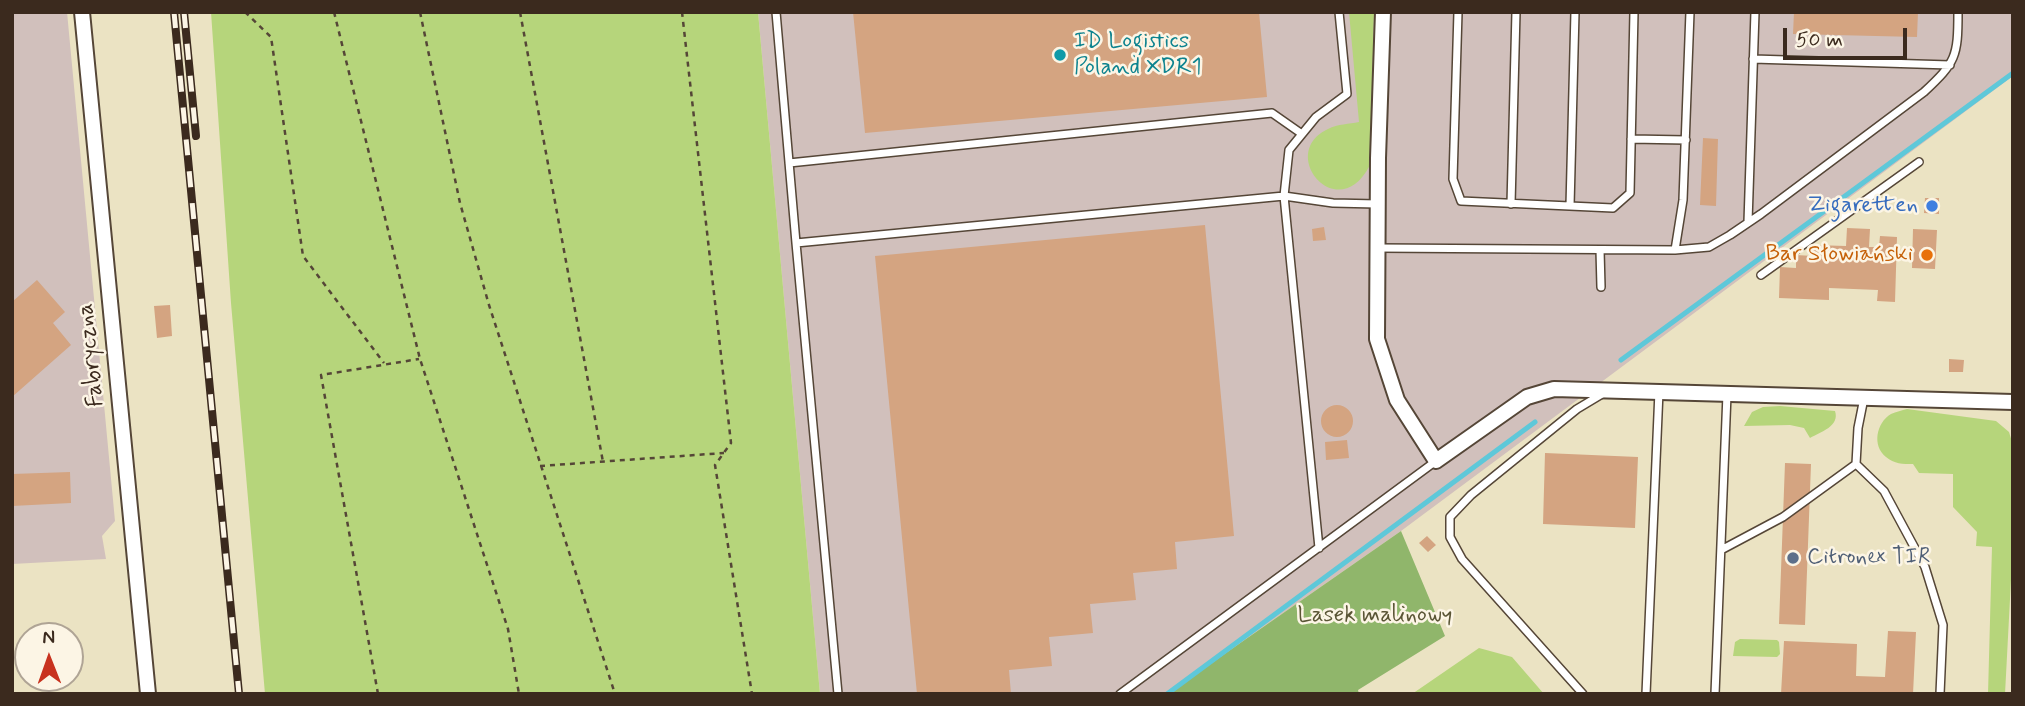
<!DOCTYPE html>
<html>
<head>
<meta charset="utf-8">
<style>
	body { margin:0 }
	#map { position:relative; width:2025px; height:706px; overflow:hidden; background:#ebe3c3; font-family:Mynerve,sans-serif }
	canvas { display:block }
	.frame { position:absolute; inset:0; border:14px solid #3b2a1e; pointer-events:none }
	.north { position:absolute; left:14px; top:622px; width:70px; height:70px; box-sizing:border-box; background:#fcf5e5; border:2px solid #afa495; border-radius:50%; rotate:359deg; font-size:19px; font-weight:700; line-height:28px; text-align:center; color:#3b2a1e }
	.north::after { content:''; display:block; margin:auto; width:24px; height:32px; background:#c8321e; clip-path:polygon(50% 0,100% 100%,50% 72%,0 100%) }
	.scale { position:absolute; left:1783px; top:28px; width:124px; height:32px; box-sizing:border-box; border:4px solid #3b2a1e; border-top:0; padding-left:9px; font-size:21px; line-height:24px; white-space:nowrap; color:#3b2a1e; -webkit-text-stroke:5px #fcf5e5; paint-order:stroke }
</style>
</head>
<body>
<div id="map">
<canvas width="2025" height="706"></canvas>
<div class="frame"></div>
<div class="north">N</div>
<div class="scale">50 m</div>
</div>
<script>
const c = document.querySelector('canvas').getContext('2d');
c.lineJoin = 'round';
function fill(path, color) { c.fillStyle = color; c.fill(path, 'evenodd'); }
function strokePath(path, color, width, dash) { c.strokeStyle = color; c.lineWidth = width; c.lineCap = dash ? 'butt' : 'round'; c.setLineDash(dash || []); c.stroke(path); }
function label(font, color, halo, rows, align = 'center') {
  c.font = font + ' Mynerve,sans-serif'; c.lineWidth = 5; c.setLineDash([]); c.textBaseline = 'middle'; c.strokeStyle = halo; c.fillStyle = color; for (const [text, x, y, turn = 0] of rows) {
    c.save(); c.translate(x, y); c.rotate((+turn || 0) * Math.PI / 180); c.textAlign = isNaN(turn) ? turn : align; if (halo) c.strokeText(text, 0, 0); c.fillText(text, 0, 0); c.restore();
  }
}
fill(new Path2D(`
	M12,12H67L115,521L102,536L106,559L12,564Z
	M758,12H2013V76L1401,531L1167,694H820Z`), '#d1c0bc');
fill(new Path2D(`
	M211,12H758L820,694H265L231,303Z
	M1349,12H1374L1370,165C1338,228 1276,153 1328,129C1338,124 1349,124 1359,122Z
	M1780,406L1835,411C1840,426 1821,432 1810,438L1804,428L1790,425L1744,426L1752,412L1763,407Z
	M1907,409L1996,421L2009,432L2013,445V542L2005,694H1988L1992,547L1976,546L1977,532L1953,507V474L1919,473L1913,464C1903,464 1894,464 1886,457C1872,446 1876,423 1891,414C1896,412 1902,410 1907,409Z
	M1740,639L1777,640L1779,642L1780,654L1777,657L1733,656L1735,642Z
	M1479,648L1512,657L1544,694H1412Z`), '#b6d57b');
fill(new Path2D(`
	M1401,531L1445,636L1358,690L1359,694H1167Z`), '#90b66b');
strokePath(new Path2D(`
	M1621,360L2013,73
	M1167,694L1535,422`), '#5ec8d9', 5);
fill(new Path2D(`
	M853,12H1259L1267,97L865,133Z
	M1794,12H1918L1917,37L1793,34Z
	M1703,138L1718,139L1716,206L1700,205Z
	M1925,198H1939V214L1924,213Z
	M1205,225L1234,536L1175,542L1177,569L1133,573L1136,600L1090,604L1093,633L1049,637L1052,666L1009,670L1011,694H917L875,256Z
	M1324,227L1326,240L1313,241L1312,229Z
	M1847,228L1870,229L1869,247H1879L1880,236L1897,237L1895,302L1877,301L1878,290L1829,288V300L1779,298L1780,267L1796,268V255L1813,256V245L1846,246Z
	M1913,229L1937,230L1935,269L1912,268Z
	M37,280L65,312L53,323L71,345L12,397V302Z
	M170,305L172,336L157,338L154,306Z
	M1949,359L1964,360L1963,372H1949Z
	M1321 421a16 16 0 1 1 32 0a16 16 0 1 1-32 0Z
	M1347,440L1349,458L1326,460L1325,442Z
	M1545,453L1638,457L1635,528L1543,524Z
	M1785,463L1811,464L1805,625L1779,624Z
	M70,472L71,503L12,506V474Z
	M1427,536L1436,545L1428,552L1419,543Z
	M1888,631L1916,632L1913,694H1781L1784,641L1857,644L1856,676L1885,677Z`), '#d4a481');
const lane = new Path2D(`
	M776,12L796,243L1284,196L1333,203L1377,204
	M1458,12L1453,179L1461,201L1613,208L1630,193L1634,12
	M1753,59L1950,65
	M1631,139L1686,140
	M789,163L1272,113L1302,134
	M1511,204L1516,12
	M1570,206L1575,12
	M1748,222L1755,12
	M796,243L838,694
	M1378,248L1675,250L1709,247L1730,235L1761,214L1924,92C1956,62 1958,57 1958,12
	M1600,250L1601,287
	M1675,250L1683,200L1690,12
	M1761,275L1919,162
	M1856,464L1884,491L1925,567L1943,625L1940,694
	M1319,548L1284,196L1289,150L1316,117L1347,94L1339,12
	M1721,550L1783,517L1856,464L1858,428L1864,398
	M1120,694L1436,461
	M1583,694L1462,559L1450,537V517L1471,495L1577,409L1602,394
	M1646,694L1659,391
	M1715,694L1727,394`);
const street = new Path2D(`
	M82,12L148,694
	M1383,12L1378,158L1377,339L1397,400L1436,461L1527,397L1554,389L2013,402`);
strokePath(lane, '#554637', 10);
strokePath(street, '#554637', 18);
strokePath(new Path2D(`
	M245,12L271,37L303,256L384,363
	M334,12L420,359L508,629L519,694
	M420,12L460,203L489,305L615,694
	M520,12L603,462
	M682,12L731,443L715,465L752,694
	M540,466L724,453
	M378,694L321,375L419,359`), '#554637', 2.5, [5, 5]);
strokePath(lane, '#fff', 7);
strokePath(street, '#fff', 14);
const rail = new Path2D(`
	M174,12L239,694
	M184,12L196,136`);
strokePath(rail, '#3b2a1e', 8);
strokePath(rail, '#fcf5e5', 5, [16]);
for (const [x, y, r, color] of [
	[1060,55,7,"#0f9aa8"],
	[1932,206,7,"#3f7fe0"],
	[1927,255,7,"#e8710a"],
	[1793,558,7,"#5c6f8a"]
]) { const dot = new Path2D(); dot.arc(x, y, r, 0, 2 * Math.PI); c.fillStyle = color; c.fill(dot); strokePath(dot, '#fcf5e5', 2.5); }
label('23px', '#0d838f', '#fcf5e5', [
	["ID Logistics",1074,42],
	["Poland XDR1",1074,68]
], 'left');
label('23px', '#366cbe', '#fcf5e5', [
	["Zigaretten",1918,206]
], 'right');
label('23px', '#c56008', '#fcf5e5', [
	["Bar Słowiański",1913,255]
], 'right');
label('23px', '#3b2a1e', '#fcf5e5', [
	["Fabryczna",92,355,-96]
]);
label('23px', '#4e5e75', '#fcf5e5', [
	["Citronex TIR",1807,558]
], 'left');
label('23px', '#5a5535', '#fcf5e5', [
	["Lasek malinowy",1375,616]
]);
</script>
</body>
</html>
